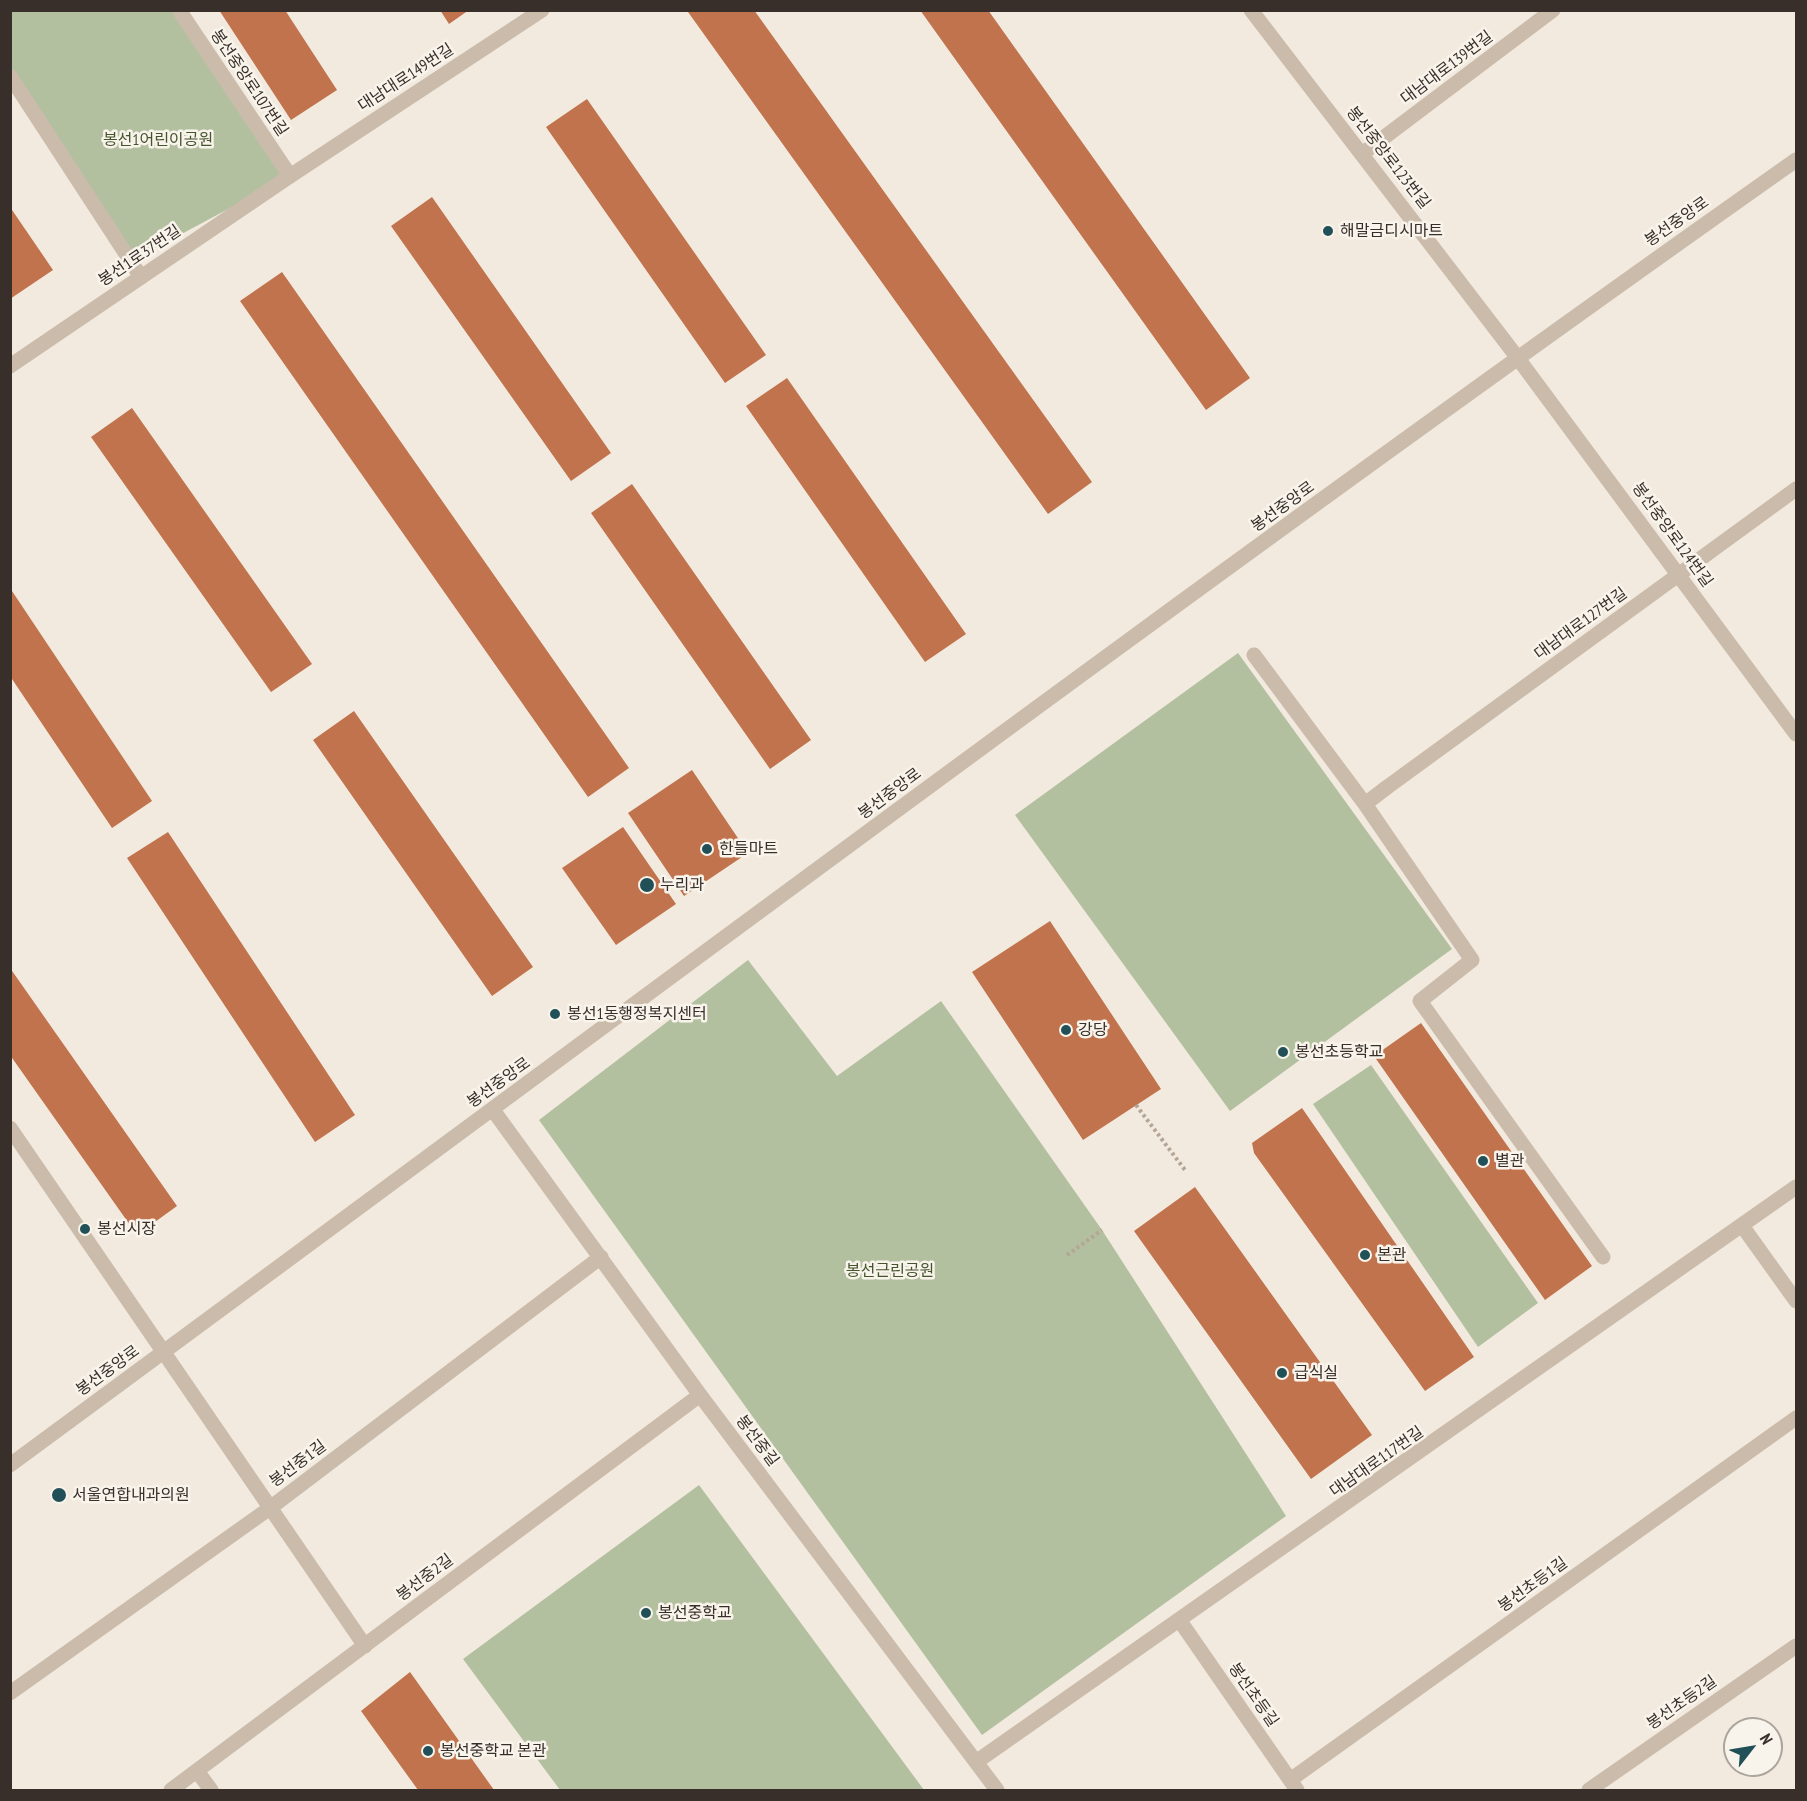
<!DOCTYPE html>
<html>
<head>
<meta charset="utf-8">
<style>
	body { margin:0 }
	#map { position:relative; width:1807px; height:1801px; overflow:hidden; background:#f2eade; font-family:"PT Sans Narrow",sans-serif }
	canvas { display:block }
	.frame { position:absolute; inset:0; border:12px solid #382f2a; pointer-events:none }
	.north { position:absolute; left:1723px; top:1717px; width:60px; height:60px; box-sizing:border-box; background:#f9f4eb; border:2px solid #aca59e; border-radius:50%; rotate:59deg; font-size:16px; font-weight:700; line-height:24px; text-align:center; color:#382f2a }
	.north::after { content:''; display:block; margin:auto; width:21px; height:27px; background:#215058; clip-path:polygon(50% 0,100% 100%,50% 72%,0 100%) }
</style>
</head>
<body>
<div id="map">
<canvas width="1807" height="1801"></canvas>
<div class="frame"></div>
<div class="north">N</div>
</div>
<script>
const c = document.querySelector('canvas').getContext('2d');
c.lineJoin = 'round';
function fill(path, color) { c.fillStyle = color; c.fill(path, 'evenodd'); }
function strokePath(path, color, width, dash) { c.strokeStyle = color; c.lineWidth = width; c.lineCap = dash ? 'butt' : 'round'; c.setLineDash(dash || []); c.stroke(path); }
function label(font, color, halo, rows, align = 'center') {
  c.font = font + ' "PT Sans Narrow","Noto Sans KR",sans-serif'; c.lineWidth = 5; c.setLineDash([]); c.textBaseline = 'middle'; c.strokeStyle = halo; c.fillStyle = color; for (const [text, x, y, turn = 0] of rows) {
    c.save(); c.translate(x, y); c.rotate((+turn || 0) * Math.PI / 180); c.textAlign = isNaN(turn) ? turn : align; if (halo) c.strokeText(text, 0, 0); c.fillText(text, 0, 0); c.restore();
  }
}
fill(new Path2D(`
	M11,11H179L290,176L131,261L11,76Z
	M1238,653L1452,949L1230,1111L1015,815Z
	M748,960L837,1076L941,1001L1102,1230L1286,1516L982,1735L539,1120Z
	M1371,1065L1538,1303L1478,1347L1313,1104Z
	M699,1485L924,1790H560L463,1659Z`), '#b2c09f');
fill(new Path2D(`
	M219,10H285L337,90L291,120Z
	M440,10H469L449,24Z
	M691,10H754L1092,482L1048,514L688,12Z
	M920,10H988L1250,378L1206,410Z
	M587,99L766,355L725,383L546,127Z
	M432,197L611,453L571,481L391,226Z
	M10,207L53,270L10,299Z
	M282,272L629,768L588,797L240,301Z
	M787,378L966,634L925,662L746,406Z
	M132,408L312,664L271,692L91,437Z
	M632,484L811,740L770,769L591,513Z
	M10,588L152,801L112,828L10,676Z
	M354,711L533,967L492,996L313,740Z
	M692,770L748,853L684,896L628,813Z
	M623,827L676,904L616,945L562,868Z
	M168,832L355,1115L315,1142L127,858Z
	M1050,921L1161,1089L1083,1140L972,972Z
	M10,968L177,1206L137,1235L10,1055Z
	M1421,1023L1592,1266L1545,1300L1374,1056Z
	M1302,1108L1474,1357L1425,1391L1254,1153L1252,1143Z
	M1195,1187L1372,1435L1311,1479L1134,1231Z
	M410,1672L494,1790H418L361,1711Z`), '#c1734d');
strokePath(new Path2D(`
	M1136,1105L1185,1170
	M1067,1255L1102,1230`), '#b5a595', 4, [3, 3]);
strokePath(new Path2D(`
	M179,10L290,176
	M10,76L141,277
	M1254,655L1365,804L1472,960L1420,1001L1603,1257
	M1365,804L1386,788`), '#cabbab', 15);
strokePath(new Path2D(`
	M1251,10L1517,357L1796,734
	M1362,154L1553,10
	M10,366L290,176L542,10
	M1386,788L1796,489
	M493,1110L700,1395L997,1790
	M10,1128L365,1646
	M1743,1227L1796,1301
	M1180,1621L1297,1790
	M10,1693L270,1508L601,1257
	M976,1762L1796,1187
	M197,1771L211,1790
	M1290,1780L1796,1418
	M171,1790L700,1395
	M1589,1790L1796,1646`), '#cabbab', 15);
strokePath(new Path2D(`
	M10,1465C604,1028 1194,585 1796,160`), '#cabbab', 15);
for (const [x, y, r, color] of [
	[1328,231,6,"#215058"],
	[707,849,6,"#215058"],
	[647,885,8,"#215058"],
	[555,1014,6,"#215058"],
	[1066,1030,6,"#215058"],
	[1283,1052,6,"#215058"],
	[1483,1161,6,"#215058"],
	[85,1229,6,"#215058"],
	[1365,1255,6,"#215058"],
	[1282,1373,6,"#215058"],
	[59,1495,8,"#215058"],
	[646,1613,6,"#215058"],
	[428,1751,6,"#215058"]
]) { const dot = new Path2D(); dot.arc(x, y, r, 0, 2 * Math.PI); c.fillStyle = color; c.fill(dot); strokePath(dot, '#f9f4eb', 2); }
label('16px', '#382f2a', '#f9f4eb', [
	["대남대로139번길",1447,68,-37],
	["대남대로149번길",406,78,-33],
	["봉선중앙로107번길",249,83,56],
	["봉선중앙로123번길",1388,158,52],
	["봉선중앙로",1677,222,-35],
	["봉선1로37번길",140,256,-34],
	["봉선중앙로",1283,507,-36],
	["봉선중앙로124번길",1672,535,54],
	["대남대로127번길",1581,624,-36],
	["봉선중앙로",890,794,-37],
	["봉선중앙로",499,1083,-36],
	["봉선중앙로",108,1371,-36],
	["봉선중길",757,1441,53],
	["대남대로117번길",1377,1462,-35],
	["봉선중1길",298,1464,-37],
	["봉선중2길",425,1578,-37],
	["봉선초등1길",1533,1585,-36],
	["봉선초등길",1253,1695,55],
	["봉선초등2길",1682,1703,-35]
]);
label('16px', '#44552e', '#f9f4eb', [
	["봉선1어린이공원",158,140],
	["봉선근린공원",890,1271]
]);
label('16px', '#382f2a', '#f9f4eb', [
	["해말금디시마트",1340,231],
	["한들마트",719,849],
	["누리과",660,885],
	["봉선1동행정복지센터",567,1014],
	["강당",1078,1030],
	["봉선초등학교",1295,1052],
	["별관",1495,1161],
	["봉선시장",97,1229],
	["본관",1377,1255],
	["급식실",1294,1373],
	["서울연합내과의원",72,1495],
	["봉선중학교",658,1613],
	["봉선중학교 본관",440,1751]
], 'left');
</script>
</body>
</html>
